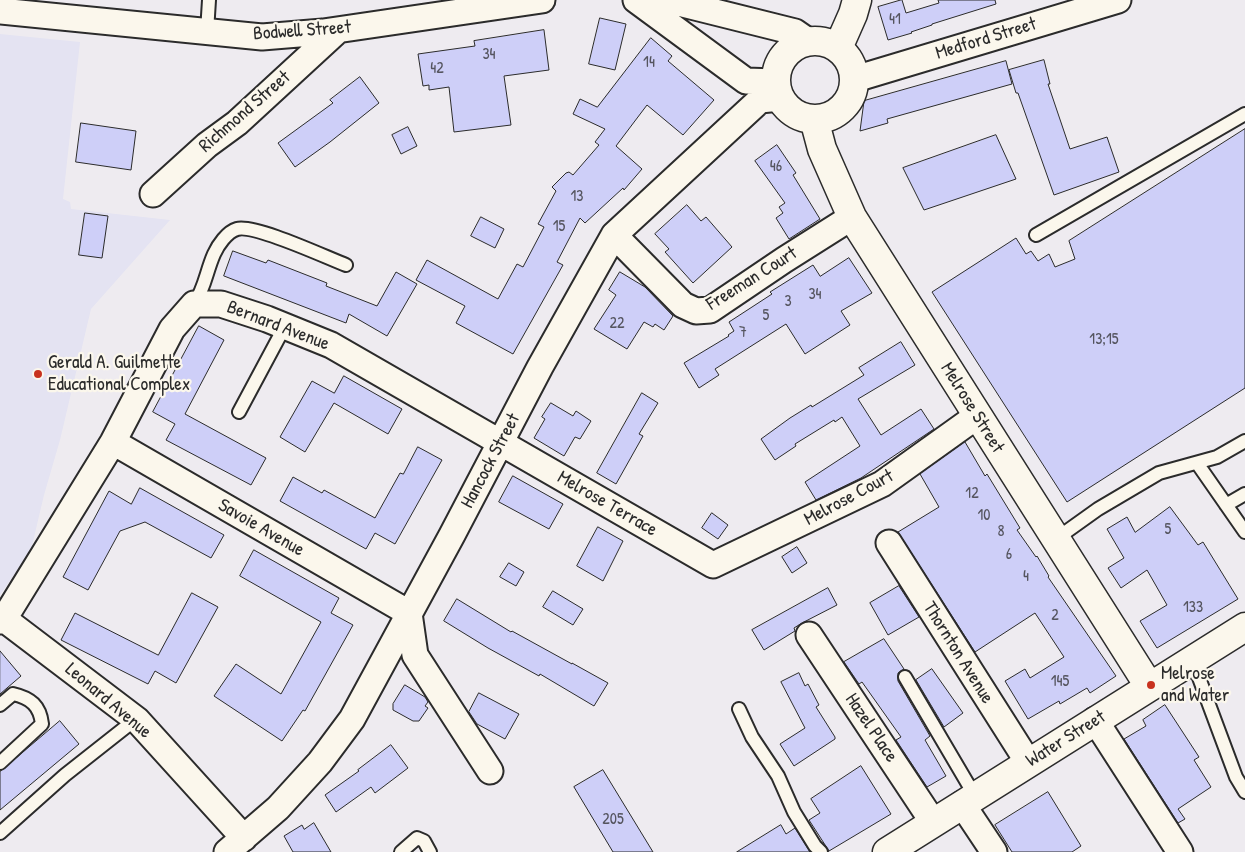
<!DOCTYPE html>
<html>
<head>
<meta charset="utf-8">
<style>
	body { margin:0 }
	canvas { display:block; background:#eeebf0 }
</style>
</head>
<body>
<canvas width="1245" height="852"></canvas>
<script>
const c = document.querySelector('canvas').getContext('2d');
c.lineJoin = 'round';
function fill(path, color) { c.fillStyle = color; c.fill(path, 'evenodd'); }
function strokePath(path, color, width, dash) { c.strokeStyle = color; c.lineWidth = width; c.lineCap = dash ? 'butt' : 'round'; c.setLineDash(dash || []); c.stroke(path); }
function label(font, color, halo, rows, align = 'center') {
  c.font = font + ' "Patrick Hand",sans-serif'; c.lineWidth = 4.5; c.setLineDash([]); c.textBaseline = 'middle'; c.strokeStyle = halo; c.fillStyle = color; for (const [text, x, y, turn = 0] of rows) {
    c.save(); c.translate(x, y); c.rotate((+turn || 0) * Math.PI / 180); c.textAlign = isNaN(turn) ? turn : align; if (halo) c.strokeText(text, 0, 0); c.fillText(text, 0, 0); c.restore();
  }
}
fill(new Path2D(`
	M0,34L80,42L63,199L70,202L71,209L170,220L91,309L60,440L44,495L31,550L0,595Z`), '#e4e3f2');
const building = new Path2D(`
	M902,0L906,13L939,3L938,0H995L996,4L932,24V25L911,32L912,33L888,40L878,7Z
	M600,18L626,24L615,70L589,64Z
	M544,30L549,70L504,76L511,125L454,132L449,87L429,90V85L423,86L418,54L475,46L474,41Z
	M651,38L672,56L668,61L714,100L683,135L647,105L616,146L642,169L624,190L623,188L585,223L580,218L557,262L563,265L513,354L456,323L465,306L416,280L427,260L498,299L517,264L523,267L544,227L538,224L556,191L552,187L566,173L569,172L573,175L599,145L595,142L605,129L573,114L580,99L597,107Z
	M1044,60L1050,84H1048L1070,149L1107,137L1119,172L1054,195L1018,93H1016L1009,70Z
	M1006,61L1012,84L887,119L888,123L860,131L864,101Z
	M360,77L379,103L330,142L295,167L278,143L333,103L330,100Z
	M81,123L136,131L131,170L76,162Z
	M408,127L417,146L401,154L392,135Z
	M1245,129V388L1067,502L932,292L1016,238L1026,254L1031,251L1038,261L1049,254L1055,267L1075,259L1069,241Z
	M996,135L1016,179L924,210L903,168Z
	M777,145L796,173L793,175L820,219L789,239L776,218L783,213L779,207L785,203L755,161Z
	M687,205L701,221L706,217L732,247L693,283L665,252L669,249L655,234Z
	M85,213L108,216L102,258L79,255Z
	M481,217L504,229L495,248L471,236Z
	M233,251L266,263L268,260L327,283L326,286L377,306L396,272L417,284L387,336L349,314L346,323L224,276Z
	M849,258L872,293L841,311L850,325L805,354L786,324L715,369L719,375L699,388L684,363L729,336L728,335L734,331L729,322L772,294L770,292L813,265L820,276Z
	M620,272L645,287L673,316L664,330L655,324L653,327L644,322L627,349L594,329L616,295L609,290Z
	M199,326L224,340L185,414L266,458L251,485L166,440L175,424L153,412Z
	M901,342L915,365L858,399L881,435L921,409L934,429L861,478L816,500L805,482L860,446L842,417L835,422L834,420L795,444L796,446L775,460L761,439L790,418L811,405L812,407L864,375L859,368Z
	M344,376L402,409L388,434L334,403L305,452L280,437L312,381L334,393Z
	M642,393L658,403L639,434L643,436L616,484L597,473Z
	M551,403L573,416L576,411L591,421L580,439L575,437L564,456L534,438L545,419L542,417Z
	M965,442L985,476L987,474L1020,528L1017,530L1036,557L1037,556L1049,576L1048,577L1116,676L1090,693L1087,688L1060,704L1059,701L1028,719L1005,681L1025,669L1030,678L1064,657L1035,613L975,652L898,532L939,507L920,474Z
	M418,447L442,460L395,544L375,533L366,549L280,501L293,477L322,493L324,490L375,518L400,473L403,474Z
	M513,476L563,504L549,529L499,502Z
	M140,488L224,535L211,558L145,522L120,531L88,590L63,577L109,491L131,504Z
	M1170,507L1198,545L1203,542L1238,599L1157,648L1140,621L1167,605L1147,570L1121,588L1108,568L1124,558L1107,529L1127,517L1135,532Z
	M712,513L728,525L718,539L702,528Z
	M598,527L623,541L603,581L577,566Z
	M797,547L807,563L792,573L782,557Z
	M254,550L339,598L331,613L353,625L305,711L303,710L282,741L214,696L236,664L281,694L321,622L240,576Z
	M509,563L524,572L516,586L500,577Z
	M899,586L919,617L888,635L870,603Z
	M828,588L837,605L802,623L794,628L795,631L764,650L752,630Z
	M553,591L583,609L573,625L543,607Z
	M192,593L218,607L176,683L155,671L148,684L61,640L75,613L158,655Z
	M457,599L511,632L512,631L572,664V663L608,683L594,706L540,674L539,676L488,648L444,621Z
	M884,639L904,669L898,673V681L930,736L925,740L946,776L927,787L896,740L901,737L862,682L859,684L844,662Z
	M0,651L21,676L0,694Z
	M932,669L963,713L944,727L916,680Z
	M799,673L805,686L808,684L819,705L816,707L835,737V739L794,766L780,744L805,728L781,682Z
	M405,685L425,697L428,702L425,706L428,708L419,721H413L393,710V704Z
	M479,693L519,714L505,739L477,724L469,712Z
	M1165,705L1199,757L1194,760L1211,787L1178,809L1185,819L1178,823L1124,739L1146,726L1143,720Z
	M60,721L79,744L0,810V772Z
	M391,745L408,768L375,793L371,787L336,812L325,795L359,771L358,770Z
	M861,766L891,814L829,851L809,820L820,813L811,799Z
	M603,770L653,852H613L574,787Z
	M1048,792L1081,846L1072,852H1012L995,825Z
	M314,823L331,852H293L284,836L302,825L304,829Z
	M781,825L786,834L795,828L810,852H737Z`);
fill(building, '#cecff8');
strokePath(building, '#2b2b2b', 1);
const lane = new Path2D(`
	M207,32L209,0
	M1036,235L1245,114
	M194,304C205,288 206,272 214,254C218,245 227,232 237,229C255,224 325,257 346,265
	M239,412L285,326
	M1197,463L1245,532
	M1226,505L1245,494
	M1056,539L1098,509L1159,473L1217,457L1245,441
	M1192,659L1236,777L1245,792
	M905,677L975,796
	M0,705L13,694C31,698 40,706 42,724L0,763
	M739,709L752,737L778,776L794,812L815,846L821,852
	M0,833L65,775L136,719
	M401,852L417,838L424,841L430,852`);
const street = new Path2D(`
	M636,0L746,81L776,82
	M667,0L795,32L808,41
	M0,11L262,37L323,32L542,0
	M855,79L1118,0
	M153,194L207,145L237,123L337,31
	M614,235L683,305L696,311L710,310L784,260L852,217
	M113,442L409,613L415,655L490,771
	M889,543L1028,762
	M4,619L137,720L244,838
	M0,621L4,619L113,442L172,329L194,304H221L267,319L331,345L713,565L882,484L977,416
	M809,635L933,822
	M1095,720L1180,852
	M962,804L994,852
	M227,852L278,808L320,762L352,719L452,535L540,367L614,235L760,100L780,98`);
const secondary = new Path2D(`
	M776 80a39 39 0 1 1 78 0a39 39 0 1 1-78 0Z
	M838,48L853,14L857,0
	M814,119L822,149L852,217L1149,686
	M887,852L1245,627`);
strokePath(lane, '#2b2b2b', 16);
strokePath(street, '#2b2b2b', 29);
strokePath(secondary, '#2b2b2b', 31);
strokePath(lane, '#fbf7ec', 12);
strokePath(street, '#fbf7ec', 25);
strokePath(secondary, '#fbf7ec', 28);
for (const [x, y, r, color] of [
	[38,374,5,"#c8321e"],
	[1151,685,5,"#c8321e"]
]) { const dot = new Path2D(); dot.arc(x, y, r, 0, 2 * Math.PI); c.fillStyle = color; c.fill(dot); strokePath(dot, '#fbf7ec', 2); }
label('16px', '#54545e', null, [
	["41",895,20],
	["34",489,55],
	["14",649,63],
	["42",437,69],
	["46",776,167],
	["13",577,197],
	["15",559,227],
	["34",815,295],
	["3",788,302],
	["5",766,316],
	["22",617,324],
	["7",743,333],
	["13;15",1104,340],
	["12",972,494],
	["10",984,516],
	["5",1168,530],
	["8",1001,532],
	["6",1009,555],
	["4",1026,577],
	["133",1193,608],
	["2",1055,616],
	["145",1060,682],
	["205",613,820]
]);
label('19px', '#2b2b2b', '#fbf7ec', [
	["Bodwell Street",302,31,-4],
	["Medford Street",986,39,-17],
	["Richmond Street",245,112,-41],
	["Freeman Court",752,279,-32],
	["Bernard Avenue",278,326,21],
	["Melrose Street",972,408,58],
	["Hancock Street",491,461,-62],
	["Melrose Court",849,498,-28],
	["Melrose Terrace",607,504,30],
	["Savoie Avenue",261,528,30],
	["Thornton Avenue",958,653,58],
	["Leonard Avenue",108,701,40],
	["Hazel Place",871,728,56],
	["Water Street",1066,739,-32]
]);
label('19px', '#2b2b2b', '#fbf7ec', [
	["Gerald A. Guilmette",48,363],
	["Educational Complex",48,385],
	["Melrose",1161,674],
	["and Water",1161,696]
], 'left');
</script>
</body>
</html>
